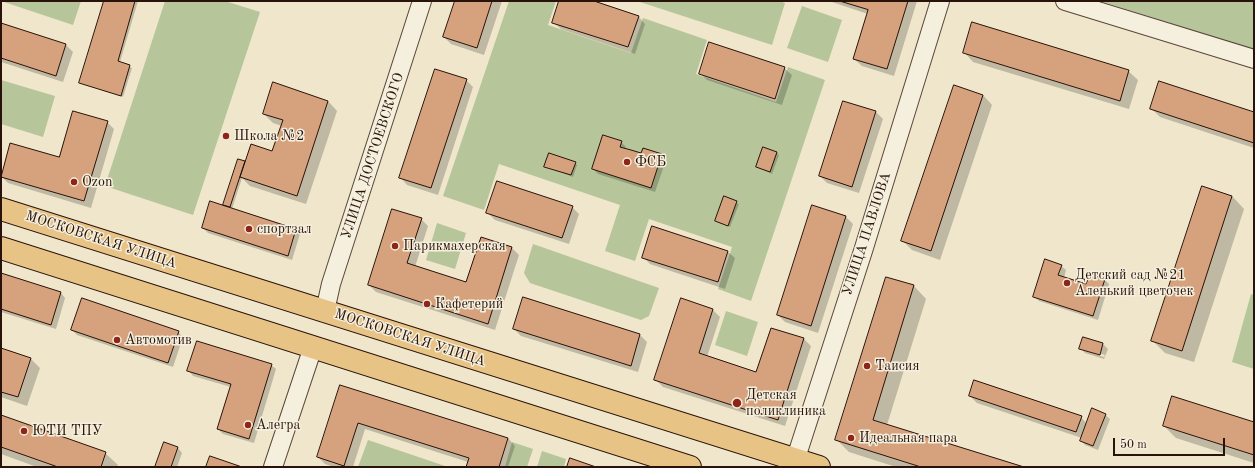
<!DOCTYPE html>
<html>
<head>
<meta charset="utf-8">
<style>
	body { margin:0 }
	#map { position:relative; width:1255px; height:468px; overflow:hidden; background:#efe6cb; font-family:"Old Standard TT",serif }
	canvas { display:block }
	.frame { position:absolute; inset:0; border:2px solid #291209; pointer-events:none }
	.scale { position:absolute; left:1113px; top:438px; width:112px; height:18px; box-sizing:border-box; border:2px solid #291209; border-top:0; padding-left:5px; font-size:12px; line-height:14px; white-space:nowrap; color:#291209; -webkit-text-stroke:3px #f5efdd; paint-order:stroke }
</style>
</head>
<body>
<div id="map">
<canvas width="1255" height="468"></canvas>
<div class="frame"></div>
<div class="scale">50 m</div>
</div>
<script>
const c = document.querySelector('canvas').getContext('2d');
c.lineJoin = 'round';
function fill(path, color) { c.fillStyle = color; c.fill(path, 'evenodd'); }
function strokePath(path, color, width, dash) { c.strokeStyle = color; c.lineWidth = width; c.lineCap = dash ? 'butt' : 'round'; c.setLineDash(dash || []); c.stroke(path); }
function label(font, color, halo, rows, align = 'center') {
  c.font = font + ' "Old Standard TT",serif'; c.lineWidth = 3; c.setLineDash([]); c.textBaseline = 'middle'; c.strokeStyle = halo; c.fillStyle = color; for (const [text, x, y, turn = 0] of rows) {
    c.save(); c.translate(x, y); c.rotate((+turn || 0) * Math.PI / 180); c.textAlign = isNaN(turn) ? turn : align; if (halo) c.strokeText(text, 0, 0); c.fillText(text, 0, 0); c.restore();
  }
}
fill(new Path2D(`
	M1,1H81L73,25Z
	M165,1H225L260,12L193,215L105,186Z
	M509,1H556L548,25L631,53L643,18L707,40L696,74L776,102L788,67L825,80L751,301L718,289L732,247L649,219L635,261L605,251L620,205L499,164L484,210L443,196Z
	M637,1H780L785,3L772,45Z
	M1100,1H1254V50Z
	M802,6L842,20L828,62L787,48Z
	M1,80L55,96L43,137L1,124Z
	M437,223L466,233L455,269L426,260Z
	M533,244L659,288L649,316L641,320L530,283L524,273Z
	M1251,294L1254,295V369L1232,362Z
	M726,311L758,322L747,356L715,345Z
	M368,440L448,467H358Z
	M512,442L533,449L527,467H505Z
	M542,451L566,459L564,467H537Z`), '#b6c69a');
fill(new Path2D(`
	M105,1H138L120,62L132,68L123,97L80,83Z
	M456,1H502L484,55L451,44L444,37Z
	M561,1H591L638,16L645,24L635,54L561,29L553,22Z
	M829,1H917L894,76L862,66L854,59L868,14Z
	M1,24L66,45L73,52L63,82L1,62Z
	M964,52L1128,71L1138,80L1129,109L973,62Z
	M784,68L792,75L782,105L707,80L700,73Z
	M466,80L473,87L438,195L407,185L400,177Z
	M983,95L992,105L940,260L912,250L903,241Z
	M328,101L337,111L306,204L250,186L242,178L232,209L296,230L300,234L292,260L208,233L203,228L227,208L224,205L239,160L246,163L273,153L282,126L273,123L264,114Z
	M844,102L876,112L883,119L859,193L827,183L820,176Z
	M1151,108L1254,113V148L1160,117Z
	M107,122L114,129L91,208L8,183L1,176L11,144L60,159Z
	M621,142L626,147L625,149L642,155H661L666,160L655,192L598,174L593,169Z
	M777,153L779,155L772,174L757,167Z
	M575,163L577,165L573,177L546,166Z
	M1232,196L1244,209L1194,362L1165,353L1152,340Z
	M725,198L739,204L730,227L716,221Z
	M572,207L579,214L569,244L495,220L488,213Z
	M813,207L846,217L853,224L818,333L785,322L778,315Z
	M421,219L428,226L415,267L467,283L481,238L512,248L519,255L495,330L376,292L369,285Z
	M727,251L735,258L725,289L650,264L643,257Z
	M1061,266L1066,270L1064,278L1087,285L1104,279L1109,284L1098,320L1039,301L1035,297Z
	M1,274L61,293L65,298L56,329L1,312Z
	M887,278L914,286L926,299L887,425L1020,467H896L849,452L837,440Z
	M523,298L640,335L647,342L638,372L521,336L514,329Z
	M713,310L720,317L707,357L757,373L771,329L804,339L811,346L785,426L663,387L656,380Z
	M72,330L178,332L183,337L173,367L77,335Z
	M1084,338L1103,344L1108,349L1104,359L1085,353L1081,348ZM1085,349L1105,355L1104,357L1085,351Z
	M1,349L31,359L40,368L27,406L1,397Z
	M271,365L276,369L254,443L223,434L218,429L231,387L193,376L189,371Z
	M341,386L508,438L515,446L508,467H467L468,462L365,429L353,467H334L325,464L318,457Z
	M970,396L1081,417L1087,424L1105,415L1110,419L1098,450L1085,445L1081,440L1082,438L977,403Z
	M1,416L105,453L118,465L117,467H37L1,454Z
	M1254,423V463L1176,438L1164,426Z
	M164,443L178,448L182,453L177,467H156Z`), '#0003');
const building = new Path2D(`
	M104,1H135L118,61L130,65L121,96L79,83Z
	M455,1H492L477,48L443,37Z
	M559,1H594L639,16L628,47L552,23Z
	M840,1H908L887,69L853,59L868,10Z
	M972,22L1129,70L1120,101L963,53Z
	M1,23L66,44L56,76L1,58Z
	M709,42L785,67L775,99L699,74Z
	M435,69L467,79L431,188L399,178Z
	M1159,81L1254,112V143L1150,109Z
	M273,82L328,101L297,196L240,177L251,144L272,151L283,120L263,114Z
	M954,85L983,95L931,251L901,241Z
	M843,101L876,111L852,187L819,176Z
	M73,111L108,121L84,201L1,177L10,143L59,157Z
	M603,135L622,141L620,147L631,150L641,153L643,148L662,154L651,188L592,169Z
	M763,147L777,152L770,172L756,167Z
	M549,153L576,162L571,175L544,167Z
	M238,159L245,161L230,207L223,205Z
	M497,181L573,206L562,238L486,213Z
	M1202,186L1232,196L1182,351L1151,341Z
	M724,196L737,201L728,226L715,221Z
	M210,201L296,229L288,256L202,228Z
	M812,205L846,216L811,326L777,315Z
	M392,209L422,218L407,263L438,273L466,282L481,237L512,247L488,324L368,285Z
	M652,226L728,251L718,282L642,258Z
	M1045,259L1062,265L1058,275L1086,284L1090,274L1105,279L1093,316L1033,297Z
	M1,273L61,292L51,325L1,309Z
	M886,277L914,285L873,420L1024,467H921L835,440Z
	M523,297L640,334L631,366L513,329Z
	M82,298L179,331L168,363L71,330Z
	M681,298L713,309L699,353L756,372L771,328L804,338L778,420L654,380Z
	M1083,337L1103,343L1100,355L1079,349Z
	M197,341L272,364L249,439L217,429L231,384L187,371Z
	M1,348L31,358L18,397L1,392Z
	M974,380L1082,416L1076,432L969,396Z
	M340,385L508,438L499,467H466L469,458L358,423L344,466L317,457Z
	M1172,396L1254,422V455L1163,426Z
	M1092,408L1106,414L1093,446L1080,441Z
	M1,415L106,452L101,467H58L1,447Z
	M164,442L178,447L171,467H155Z
	M210,456L242,467H206Z
	M570,458L596,467H567Z`);
fill(building, '#d6a17d');
strokePath(building, '#291209', 1);
const minor = new Path2D(`
	M1065,1L1254,59
	M325,311L331,284L422,1
	M273,467L313,347
	M793,467L863,251L940,1`);
const major = new Path2D(`
	M1,209L819,467
	M1,248L690,467`);
strokePath(minor, '#5a473a', 20);
strokePath(major, '#291209', 24);
strokePath(minor, '#f5efdd', 18);
strokePath(major, '#e8c386', 22);
for (const [x, y, r, color] of [
	[226,136,4,"#8f2418"],
	[627,162,4,"#8f2418"],
	[74,182,4,"#8f2418"],
	[249,229,4,"#8f2418"],
	[395,246,4,"#8f2418"],
	[1067,283,4,"#8f2418"],
	[427,304,4,"#8f2418"],
	[117,340,4,"#8f2418"],
	[867,366,4,"#8f2418"],
	[737,403,5,"#8f2418"],
	[248,425,4,"#8f2418"],
	[24,431,4,"#8f2418"],
	[851,438,4,"#8f2418"]
]) { const dot = new Path2D(); dot.arc(x, y, r, 0, 2 * Math.PI); c.fillStyle = color; c.fill(dot); strokePath(dot, '#f5efdd', 1.5); }
label('14px', '#291209', '#f5efdd', [
	["Школа №2",234,136],
	["ФСБ",635,162],
	["Ozon",82,182],
	["спортзал",257,229],
	["Парикмахерская",403,246],
	["Детский сад №21",1075,275],
	["Аленький цветочек",1075,291],
	["Кафетерий",435,304],
	["Автомотив",125,340],
	["Таисия",875,366],
	["Детская",746,395],
	["поликлиника",746,411],
	["Алегра",256,425],
	["ЮТИ ТПУ",32,431],
	["Идеальная пара",859,438]
], 'left');
label('14px', '#291209', '#f5efdd', [
	["УЛИЦА ДОСТОЕВСКОГО",373,156,-72],
	["УЛИЦА ПАВЛОВА",867,234,-72],
	["МОСКОВСКАЯ УЛИЦА",101,240,18],
	["МОСКОВСКАЯ УЛИЦА",410,338,18]
]);
</script>
</body>
</html>
